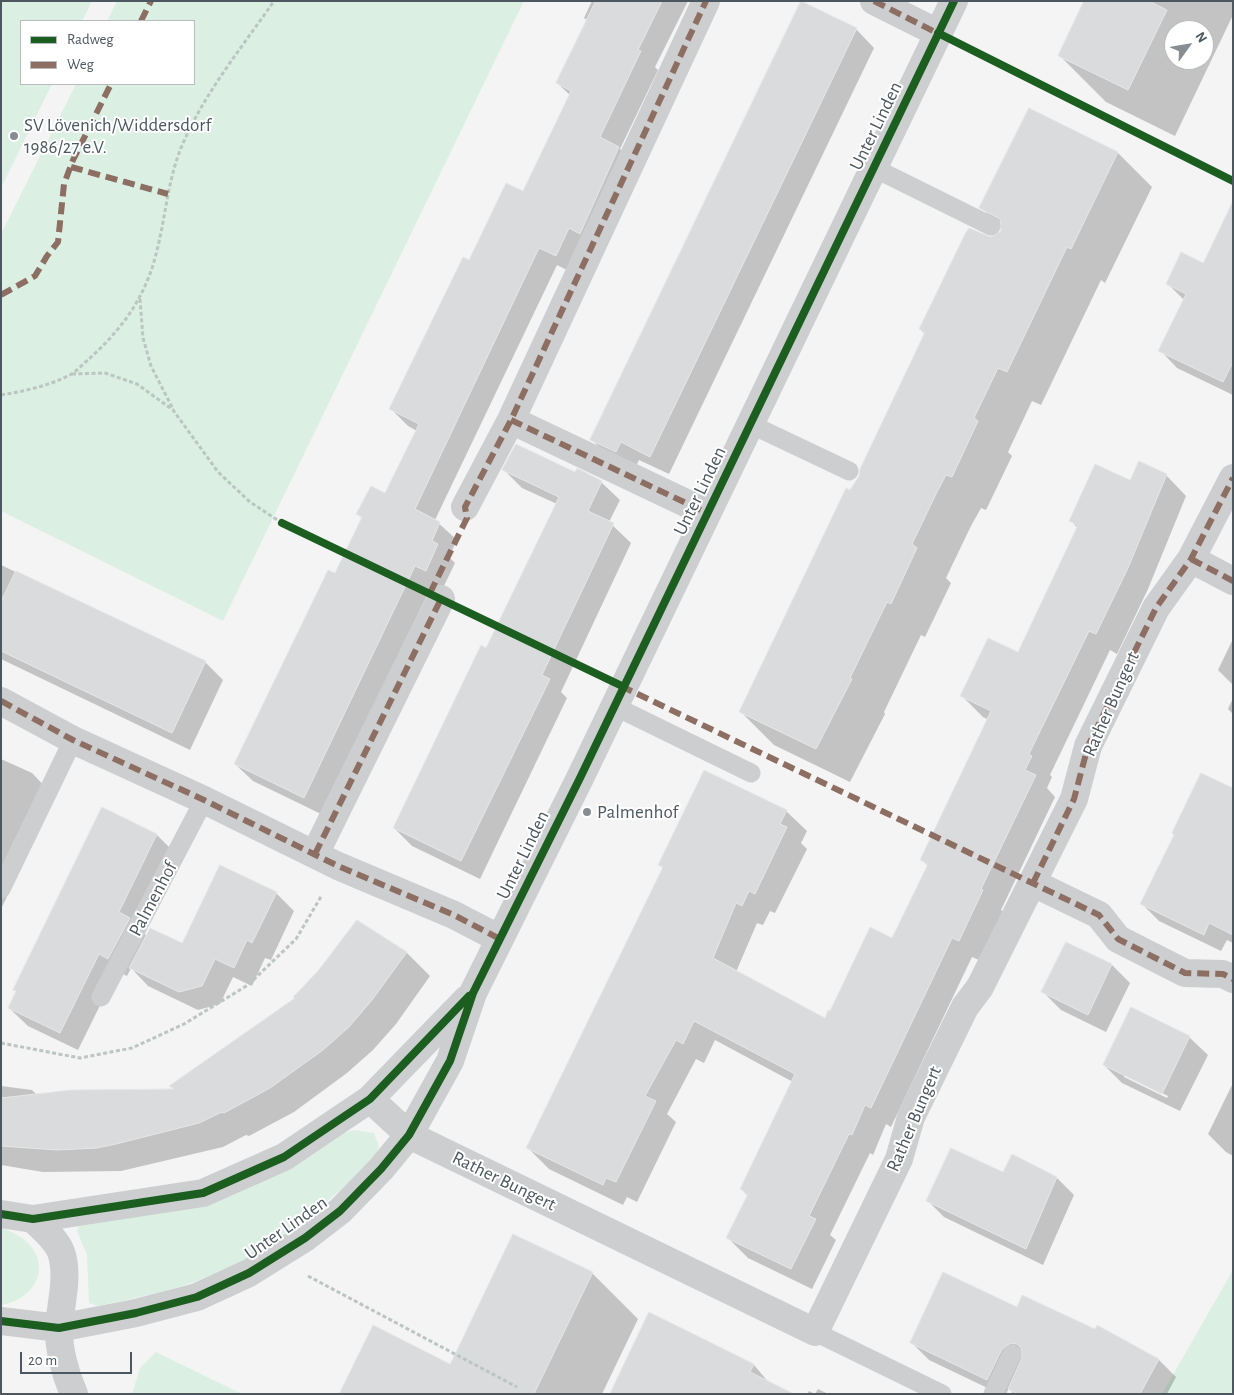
<!DOCTYPE html>
<html>
<head>
<meta charset="utf-8">
<style>
	body { margin:0 }
	#map { position:relative; width:1234px; height:1395px; overflow:hidden; background:#f4f4f4; font-family:"Alegreya Sans",sans-serif }
	canvas { display:block }
	.frame { position:absolute; inset:0; border:2px solid #4c575f; pointer-events:none }
	.legend { position:absolute; left:20px; top:20px; width:175px; height:65px; box-sizing:border-box; background:#fff; border:1px solid #b7bcbf; margin:0; padding:6px 9px; list-style:none; font-size:15px; color:#4c575f }
	.legend li { display:flex; align-items:center; gap:10px; height:25px }
	.legend b { width:25px; border:1px solid #b7bcbf }
	.north { position:absolute; left:1164px; top:20px; width:50px; height:50px; box-sizing:border-box; background:#fff; border:1px solid #b7bcbf; border-radius:50%; rotate:58deg; font-size:14px; font-weight:700; line-height:20px; text-align:center; color:#4c575f }
	.north::after { content:''; display:block; margin:auto; width:18px; height:22px; background:#878e93; clip-path:polygon(50% 0,100% 100%,50% 72%,0 100%) }
	.scale { position:absolute; left:20px; top:1352px; width:112px; height:22px; box-sizing:border-box; border:2px solid #4c575f; border-top:0; padding-left:6px; font-size:15px; line-height:18px; white-space:nowrap; color:#4c575f; -webkit-text-stroke:4px #fff; paint-order:stroke }
</style>
</head>
<body>
<div id="map">
<canvas width="1234" height="1395"></canvas>
<div class="frame"></div>
<ul class="legend">
<li><b style="height:6px;background:#1b5e20"></b>Radweg</li>
<li><b style="height:6px;background:#8d6e63"></b>Weg</li>
</ul>
<div class="north">N</div>
<div class="scale">20 m</div>
</div>
<script>
const c = document.querySelector('canvas').getContext('2d');
c.lineJoin = 'round';
function fill(path, color) { c.fillStyle = color; c.fill(path, 'evenodd'); }
function strokePath(path, color, width, dash) { c.strokeStyle = color; c.lineWidth = width; c.lineCap = dash ? 'butt' : 'round'; c.setLineDash(dash || []); c.stroke(path); }
function label(font, color, halo, rows, align = 'center') {
  c.font = font + ' "Alegreya Sans",sans-serif'; c.lineWidth = 4; c.setLineDash([]); c.textBaseline = 'middle'; c.strokeStyle = halo; c.fillStyle = color; for (const [text, x, y, turn = 0] of rows) {
    c.save(); c.translate(x, y); c.rotate((+turn || 0) * Math.PI / 180); c.textAlign = isNaN(turn) ? turn : align; if (halo) c.strokeText(text, 0, 0); c.fillText(text, 0, 0); c.restore();
  }
}
fill(new Path2D(`
	M1,1H92L82,21H21V84H52L1,188Z
	M117,1H524L223,621L1,511V234L76,84H194V21H107Z
	M354,1130L374,1133L379,1147L376,1155C317,1217 248,1269 165,1291C143,1297 120,1301 98,1306L89,1303L87,1255L77,1231L79,1226L166,1212L340,1134Z
	M1,1227C10,1231 21,1236 28,1243C53,1270 32,1300 1,1305Z
	M1233,1270V1394H1162Z
	M156,1352L242,1394H132L140,1368Z`), '#dbf0e3');
fill(new Path2D(`
	M592,1H688L655,67L658,70L620,149L636,166L573,273L557,265L435,520L457,540L449,557L455,563L443,588L433,583L321,814L253,781L235,764L335,575L362,519L358,514L385,494L417,431L408,426L390,408L470,262L523,193L570,95L557,83L588,21L584,18Z
	M1086,1H1233V15L1175,136L1106,102L1060,56ZM1174,30H1204V60H1174Z
	M856,29L874,48L669,474L639,460L634,470L610,458L592,440Z
	M1029,110L1118,153L1152,187L1105,283L1101,280L1041,405L1032,401L1008,452L1012,456L986,510L981,508L971,526L946,578L951,583L925,637L921,635L884,712L885,714L850,782L774,745L740,711L850,492L860,477L925,334L920,329L991,239L1003,231L981,207Z
	M1233,204V395L1177,368L1160,350L1184,300L1168,284L1203,264Z
	M504,470L575,474L601,482L620,500L609,522L631,543L561,692L567,698L480,879L412,846L394,828L487,650L557,504L522,488Z
	M1166,475L1186,496L1148,589L1117,654L1110,650L1050,775L1052,777L1047,788L1055,797L1001,910L1003,912L979,960L972,957L891,1127L886,1124L873,1155L870,1153L830,1235L836,1240L812,1289L748,1258L728,1238L748,1196L741,1189L793,1082L715,1040L704,1063L696,1059L667,1114L676,1122L637,1202L627,1197L623,1205L549,1169L528,1148L664,869L659,865L786,811L807,831L801,843L807,849L775,913L770,911L763,925L757,923L736,972L825,1019L893,939L928,866L922,860L989,720L983,717L962,696L1018,653L1078,528L1071,521L1130,482Z
	M1,565L205,662L223,680L190,750L1,659Z
	M1233,639V685L1218,670Z
	M1233,698V714L1228,709Z
	M1,759L32,773L55,797L1,909Z
	M1233,790V943L1227,940L1221,951L1159,921L1142,904Z
	M102,808L157,835L175,853L138,928L147,936L183,945L276,893L294,911L271,960L265,958L252,986L233,977L220,1004L198,1010L148,986L131,968L127,976L117,971L78,1050L28,1026L9,1008L17,992L14,989Z
	M1067,944L1112,965L1130,983L1106,1032L1061,1010L1043,992Z
	M406,952L430,976L396,1024L373,1050L347,1073L294,1112L249,1136L246,1135L223,1147L121,1171L43,1172L1,1165V1086L32,1090L37,1095L174,1090L171,1086Z
	M1189,1037L1208,1055L1180,1111L1122,1083L1104,1065ZM1124,1074L1168,1096L1167,1098L1124,1077Z
	M1233,1083V1156L1226,1152L1208,1134Z
	M1004,1174L1057,1178L1074,1195L1043,1265L944,1217L927,1200Z
	M592,1273L638,1319L602,1394H341L450,1365Z
	M1017,1309L1095,1331L1098,1326L1159,1360L1176,1377L1167,1394H1013L1009,1388L1006,1394H1000L929,1360L912,1343Z
	M649,1314L754,1365L770,1384L612,1394Z
	M818,1389L828,1394H807L809,1391L815,1394Z`), '#0003');
const building = new Path2D(`
	M596,1H662L638,50L641,51L600,137L619,147L580,234L569,228L556,256L539,248L415,509L440,522L432,541L438,544L426,571L415,566L304,798L234,764L328,570L335,573L362,517L356,514L371,486L385,493L419,424L389,409L463,257L469,260L506,183L523,191L571,91L556,83Z
	M801,1L857,28L650,457L621,442L616,452L590,440Z
	M1084,1H1149L1167,10L1128,90L1058,56Z
	M1029,108L1118,152L1071,249L1067,247L1007,372L998,368L974,418L978,421L952,477L946,475L937,492L912,544L917,548L891,604L887,602L850,678L852,679L816,749L739,712L846,488L850,490L859,476L860,469L925,332L919,329L965,234L969,228L991,237L1001,231L1000,219L979,208Z
	M1233,201V362L1223,382L1158,351L1186,294L1166,284L1181,252L1203,263Z
	M516,444L575,472L577,468L602,481L588,511L614,523L542,675L550,679L461,861L393,828L481,645L486,648L559,497L502,470Z
	M1139,461L1167,474L1128,568L1096,634L1089,631L1029,754L1032,756L1025,770L1036,775L981,889L983,890L959,941L952,938L871,1108L865,1105L852,1135L849,1134L809,1216L816,1219L791,1269L726,1238L748,1194L740,1189L795,1074L694,1021L683,1044L676,1040L645,1096L656,1101L616,1182L606,1178L603,1185L526,1148L663,867L658,865L704,770L787,810L780,824L787,827L755,894L749,891L742,906L736,903L713,958L825,1018L828,1010L830,1011L870,927L892,938L928,864L920,860L991,711L960,696L988,638L1018,652L1078,525L1069,521L1095,464L1130,480Z
	M16,571L206,661L172,733L1,651V602Z
	M1201,773L1233,788V935L1209,923L1204,935L1140,904L1174,835L1172,833Z
	M102,807L157,834L119,912L130,918L108,959L99,954L60,1033L8,1008L16,991L13,990Z
	M220,865L277,892L252,943L247,940L234,968L215,959L202,986L179,992L129,968L150,928L182,943Z
	M357,920L407,952L372,1000L349,1027L323,1050L270,1088L224,1113L222,1112L199,1123L116,1144L97,1148L57,1150L1,1146V1098L71,1090L174,1089L169,1086L295,998L293,997L318,971Z
	M1066,942L1112,964L1088,1015L1041,992Z
	M1131,1007L1190,1036L1162,1094L1103,1065Z
	M951,1148L1003,1172L1012,1154L1057,1177L1026,1249L926,1201Z
	M513,1234L593,1272L534,1394H339L373,1325L450,1364Z
	M943,1272L1017,1307L1022,1295L1095,1329L1097,1325L1159,1359L1140,1394H1017L1008,1389L1022,1358L1021,1348L1017,1344L1011,1343L1002,1349L987,1380L910,1343Z
	M649,1312L754,1364L750,1372L794,1394H610Z`);
fill(building, '#dadbdc');
strokePath(building, '#e6e6e6', 1);
strokePath(new Path2D(`
	M140,299L143,338L151,366L173,409
	M72,374L105,373L137,384L173,410L218,472L250,502L282,523
	M1,395C25,391 48,386 70,375C77,371 84,363 90,358C121,330 144,299 155,258C166,219 167,178 184,141C206,91 243,46 274,1
	M1,1043L80,1058L132,1048L184,1024L248,985L296,939L322,895
	M308,1276L517,1387`), '#bbc5c2', 3, [4, 2.5]);
strokePath(new Path2D(`
	M874,168L991,226
	M750,424L849,471
	M614,706L751,773
	M1,889L73,740
	M101,997L204,800
	M815,1332L942,1394
	M993,1394L1012,1354`), '#cccecf', 19);
strokePath(new Path2D(`
	M874,1L938,33
	M511,420L707,513
	M465,507L511,420L706,1
	M1191,559L1233,581
	M1,701L73,740L204,800L338,866L454,915L500,939
	M315,854L441,599
	M1033,883L1099,915L1118,939L1185,973L1223,974L1233,979
	M370,1099L409,1135L815,1332L899,1159L911,1117L965,1007L980,987L1074,799L1088,746L1156,608L1191,559L1233,478
	M1,1214L33,1219L203,1193L284,1157L370,1099L467,999
	M33,1219C43,1229 56,1239 61,1252C69,1275 61,1302 59,1326C58,1347 65,1374 74,1394
	M1,1321L59,1328L136,1313L197,1297L249,1273L305,1238L340,1211L381,1169L409,1135L450,1061L473,993L580,778L954,1`), '#cccecf', 28);
strokePath(new Path2D(`
	M874,1L941,35
	M141,21L151,1
	M71,167L168,194
	M1,295L35,276L47,256L58,242L64,184L73,160L111,84
	M511,420L707,513
	M1191,559L1233,581
	M430,593L467,518L465,507L511,420L706,1
	M621,686L1099,915L1118,939L1185,973L1223,974L1233,979
	M1,701L73,740L204,800L338,866L454,915L500,939
	M315,854L441,599
	M1033,883L1074,799L1088,746L1156,608L1191,559L1233,478`), '#8d6e63', 6, [12, 6]);
strokePath(new Path2D(`
	M938,33L1233,181
	M282,523L622,686
	M1,1214L33,1219L203,1193L284,1157L370,1099L469,996
	M1,1321L59,1328L136,1313L197,1297L249,1273L305,1238L340,1211L381,1169L409,1135L450,1061L473,993L580,778L954,1`), '#1b5e20', 8);
for (const [x, y, r, color] of [
	[14,136,5,"#878e93"],
	[587,812,5,"#878e93"]
]) { const dot = new Path2D(); dot.arc(x, y, r, 0, 2 * Math.PI); c.fillStyle = color; c.fill(dot); strokePath(dot, '#fff', 2); }
label('19px', '#4c575f', '#fff', [
	["SV Lövenich/Widdersdorf",24,125],
	["1986/27 e.V.",24,147],
	["Palmenhof",597,812]
], 'left');
label('19px', '#4c575f', '#fff', [
	["Unter Linden",876,126,-64],
	["Unter Linden",700,491,-64],
	["Rather Bungert",1111,704,-66],
	["Unter Linden",523,855,-64],
	["Palmenhof",153,899,-62],
	["Rather Bungert",914,1119,-67],
	["Rather Bungert",504,1181,26],
	["Unter Linden",286,1228,-35]
]);
</script>
</body>
</html>
